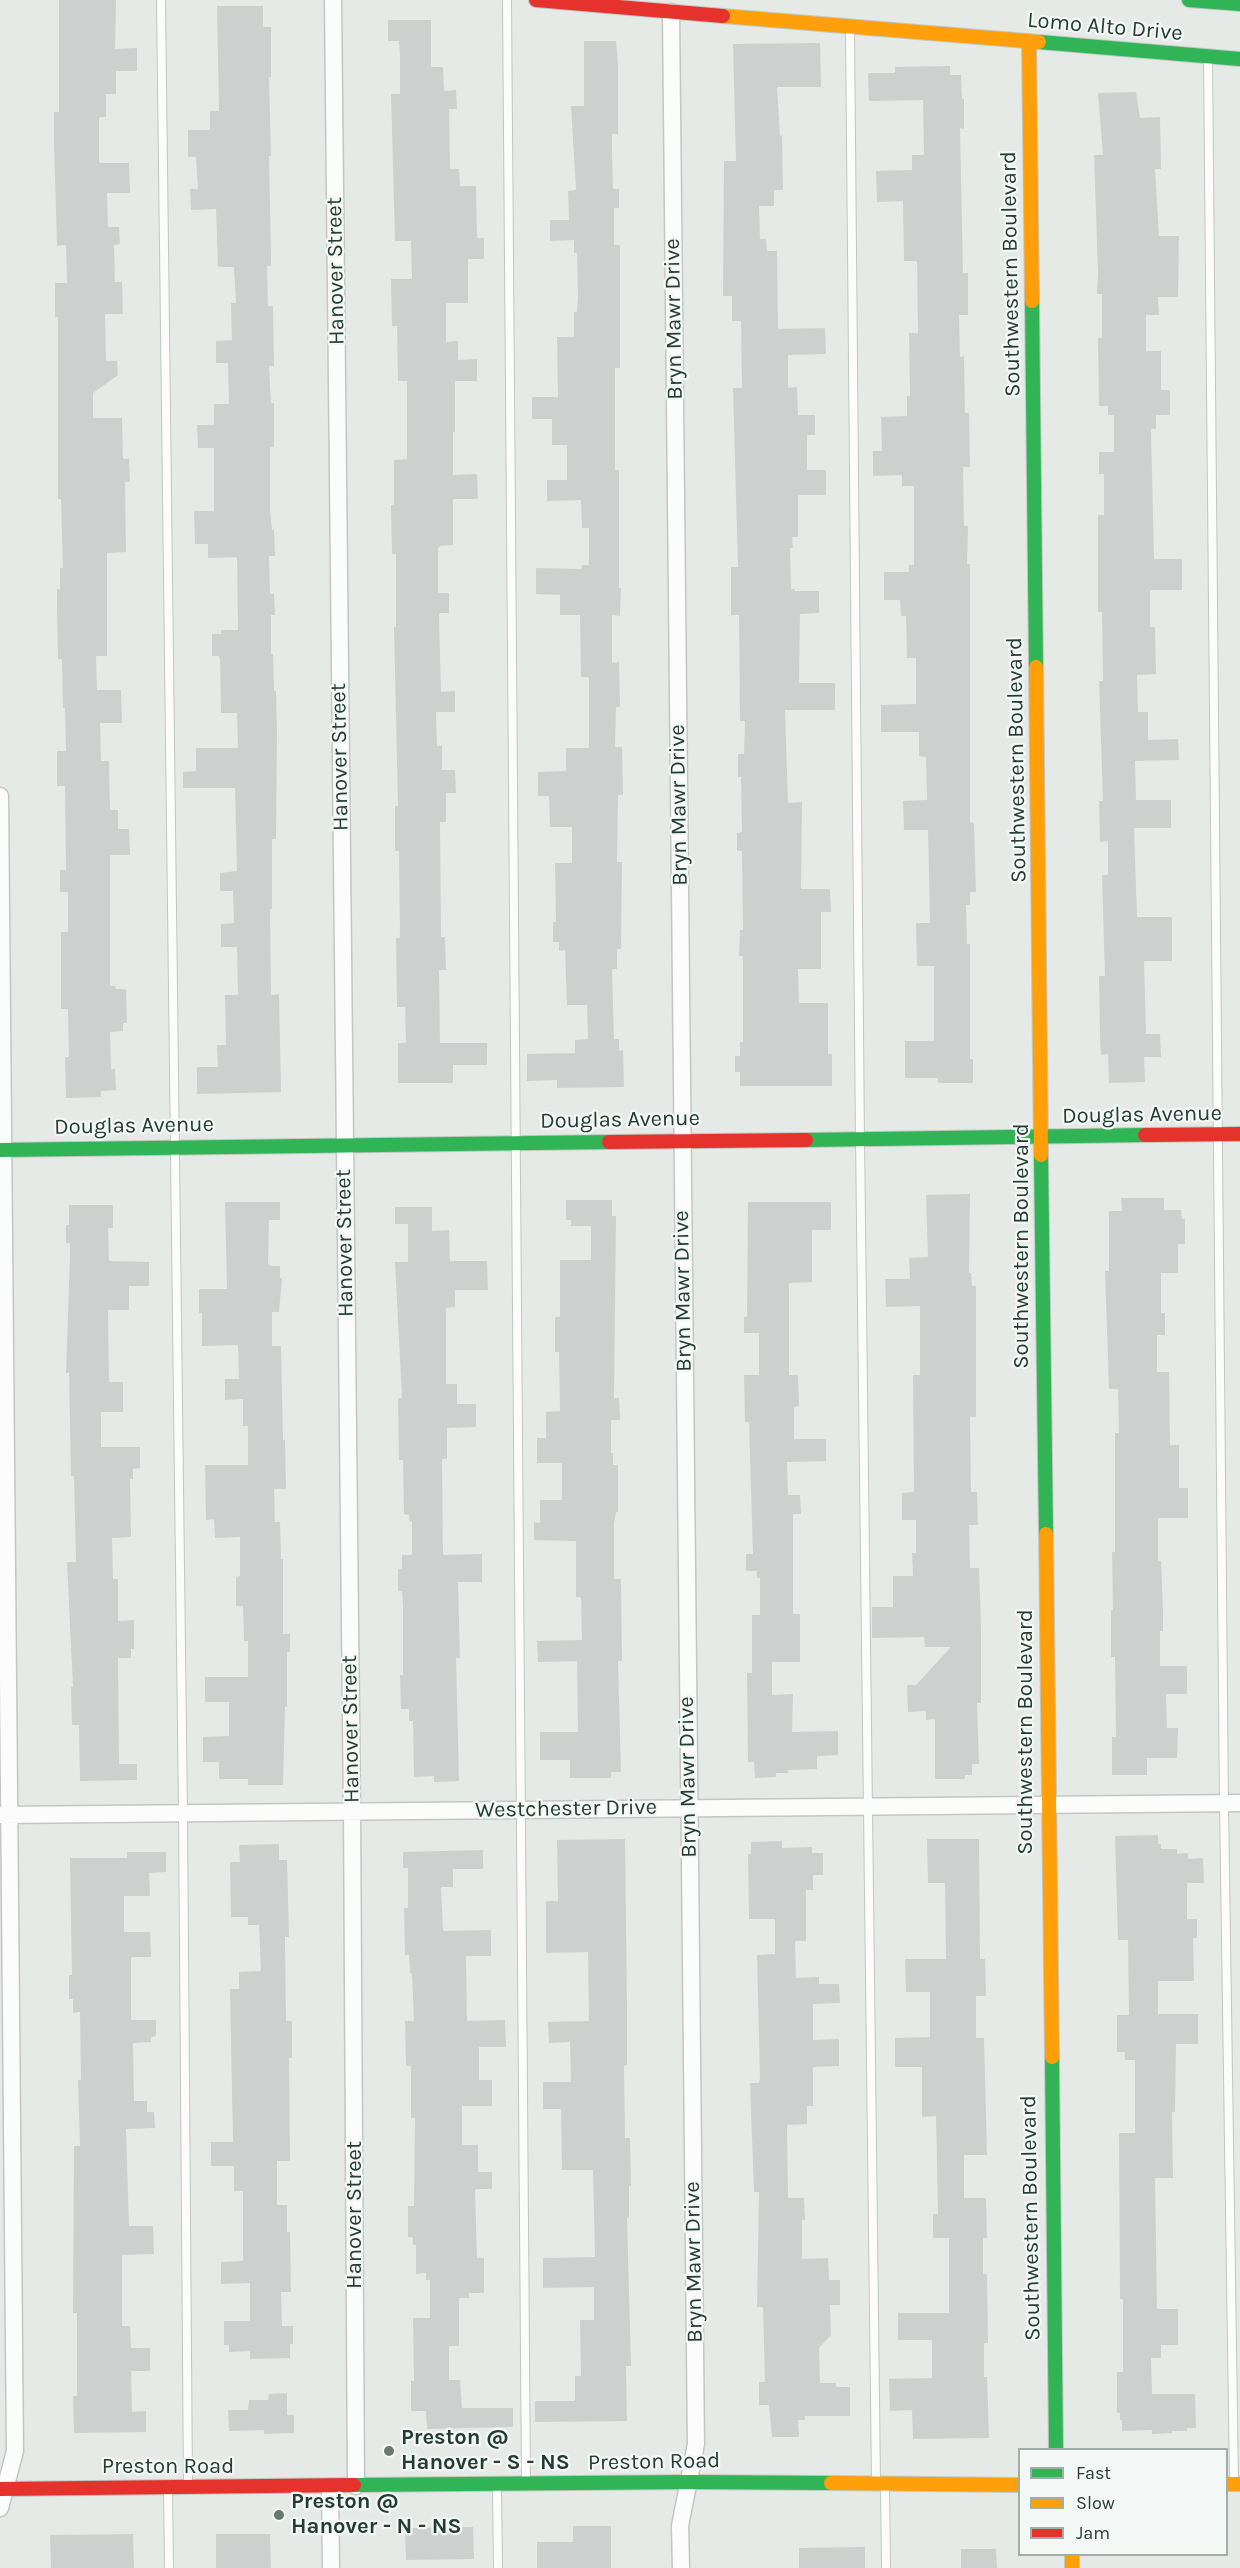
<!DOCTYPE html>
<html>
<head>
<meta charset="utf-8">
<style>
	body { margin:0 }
	#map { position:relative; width:1240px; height:2568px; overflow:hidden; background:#e5eae7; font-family:Karla,sans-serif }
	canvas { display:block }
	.legend { position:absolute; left:1018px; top:2448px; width:210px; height:108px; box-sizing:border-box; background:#f3f8f6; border:2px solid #a0ada8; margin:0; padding:8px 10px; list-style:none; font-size:18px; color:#243c34 }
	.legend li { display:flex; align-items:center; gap:12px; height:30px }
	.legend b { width:30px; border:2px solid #a0ada8 }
</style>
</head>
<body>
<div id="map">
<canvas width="1240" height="2568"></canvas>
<ul class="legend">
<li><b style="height:8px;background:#30b455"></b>Fast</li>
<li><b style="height:8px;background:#ff9f0a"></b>Slow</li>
<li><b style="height:8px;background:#e5322d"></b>Jam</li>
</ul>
</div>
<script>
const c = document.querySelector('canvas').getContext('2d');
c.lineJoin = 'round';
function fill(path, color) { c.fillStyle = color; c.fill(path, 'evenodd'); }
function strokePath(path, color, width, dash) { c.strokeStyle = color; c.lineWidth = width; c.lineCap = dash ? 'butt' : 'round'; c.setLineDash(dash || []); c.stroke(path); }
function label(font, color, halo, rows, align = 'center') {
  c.font = font + ' Karla,sans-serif'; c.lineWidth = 4.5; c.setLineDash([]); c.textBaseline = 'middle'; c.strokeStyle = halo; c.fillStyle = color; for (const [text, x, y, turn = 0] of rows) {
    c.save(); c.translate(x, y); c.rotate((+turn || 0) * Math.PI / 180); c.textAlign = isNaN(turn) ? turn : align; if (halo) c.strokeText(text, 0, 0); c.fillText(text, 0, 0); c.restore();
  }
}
fill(new Path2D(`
	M59,0H116L115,49L137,48V71H116V94H106V117H99V163H129L130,193H107L108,227H119L120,244L114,245L115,282H122L123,314H105L106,361H117L118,375L93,393V418H122L123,459H129L130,482H125L126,552L107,553V656H96L97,690H121L122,723H100L101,761H109L110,810H118V829H129L130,855H110V986H115L116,989H126L127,1023H123V1031L110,1032L111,1069H115L116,1090L101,1091V1097L66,1098L65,1057H69L68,1009H61V932H68V892H60V870H66L65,786H57V751H66L65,708H63L62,659H58L57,609V589H60V568H63L61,499H58V317H55V283H67L66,245L57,246L54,141V112H59Z
	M217,6H263V27H271V77H269L271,156H269L271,254V266H267L268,306H273L274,366H269L271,403H274V447H270V509L272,530H274L275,556H269L270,594H274L275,615H271V654H273L274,691H276L277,732L276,839H272V909H270L271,995L279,994L281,1092L197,1094V1067H218L217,1045H226L225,995H238L237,947H221V924L234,923L233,891H220V873L237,871L235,788H183V772L196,771V748H238L237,713H221L220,660L219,656H212V634H221V630H238L237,557L208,558V544H195L194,511H214V448H198L197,425H214V404H229L228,363H216V341L232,340L231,303H236L234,267H218L216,209L191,210L190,189H198L196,157H188V130H210V111H219Z
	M388,20H431V67H443L444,91L456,90L457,109H449L450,169H459L460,186H476L477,238H484V259H468V303H446V342L458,341V360L477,359V381H455V432H453V475L477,474L478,499H453V545L440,546L438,549V593H449V613H440L439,615L441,692L455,691V712H436L437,746H442V770H455L456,793H446V822H440L441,937H445L446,970H439L440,1043H487V1065H453V1083H398V1043H406L405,1007H397L396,938H400L399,851H395V806H398L394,627H396V554H392L391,505H394V460L407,459V381H398L397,326H392L391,279H412L411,241H395L391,94H400V58L399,41H388Z
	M584,41H616L618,64V134H612V155L613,189H619V208H614V245H620V368H615V470H619V588H621L620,616L612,615V663L619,662L620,707H616L615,747H622L623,795H618L617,862H622L621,949H617V969H612L614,1039H619V1051L623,1050L624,1087L557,1088V1080L527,1081V1054L575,1053V1040L588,1039L587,1005H567L565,950L559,951V942H553V922H556L555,863H572V827H550L549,796H538V772L566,771V748H589V677H581L580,615H560V595L536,594V568L581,569L582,565H589V528H582L581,500L547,501V480H567V445H552V419H532V397H558L557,337H574V312H577L578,297L577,253H574V240L550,241V220H569L568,191L576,190L571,106H584Z
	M820,43L821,87H777L780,136L782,135L783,190H774V206H759L760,239H766L767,251H777L778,329L825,328L826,354L788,355V388L797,387L798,415H815V435H807V470H826V495H798V537H792L793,548H790L791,589H795V591H819V613L800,614L799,683H835V710H785L788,803L802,802L801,889H830L831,912H821V969H798L799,1003H828V1054H832V1086H740V1072H735V1056H740V1042H743V956H739L740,930H743L742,851H737V833L742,832L741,777H738V754H744L745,721H740L739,615H731V567H738L733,388H742L741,321H732V296H723L724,161H736L733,44Z
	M950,66V75H961L962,99H964V129L960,128L963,273H968V315H959L960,357L964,356L965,413H969L970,467H963L964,526H968L967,564H970V822L974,823L976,892H970V905H966L967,944H970V1059H973V1083H938V1078H905V1041H934V966H917L916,923H930L928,830H904L903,801L927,800L926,757L919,756V732H881V705L916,704V658H907L906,616H901L900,600H884V572H909V565H914V486H902V475L873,476V451H882L881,417L907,416V396H910L909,333H918L917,261H904L903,201L877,202L876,171L912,170V155H924L923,100L869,101L868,73H895V67Z
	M1136,92L1140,118L1160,117L1161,169H1155L1159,236H1179L1178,297H1158L1159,315H1146V351H1161V390H1170V415H1156V429H1151L1154,559H1182V590H1150V627H1155L1156,674L1137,675L1138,712H1148V740L1178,739L1179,760L1135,761L1136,800H1171V828H1134L1137,917H1172V961H1144L1146,1034H1160L1161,1057H1144L1145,1082L1109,1083L1108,1054L1101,1055L1100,1036L1099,976H1105L1102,875H1108V841L1100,842L1099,801H1103L1099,681H1103L1102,612H1098V515H1104V474H1099V452H1114V415H1108V406H1099L1098,338H1102V294H1097L1098,272L1094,155H1103L1098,93Z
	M970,1194L969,1273H971L972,1286H976V1417H970L971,1492H977L978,1525H969L970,1568H979L981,1627V1703H977L979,1764H972V1775H965V1779H935V1719L926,1720V1711L908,1712L907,1685H916L951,1647H925L924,1637L872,1638V1607H893V1576H913L912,1553H916V1520H902V1493L914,1492L913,1375H920V1306L886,1307L885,1279H910L909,1258L928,1257L926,1195Z
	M1121,1198H1164V1210H1181L1182,1219H1185V1244H1178V1273H1161V1313H1165V1335H1157V1372H1169L1170,1445H1179V1488H1188V1518H1158V1561H1161L1163,1610V1631H1160V1666H1187V1694H1166L1167,1728H1178L1177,1758H1147V1775H1112V1737H1116L1115,1657H1111V1610H1113L1112,1552H1115V1433H1119L1118,1389H1109L1105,1271H1109V1211H1122Z
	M566,1200H612V1216H616L614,1398H619L620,1420H611V1453H613V1465H618V1512H616L614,1524V1579H621L622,1661H618L621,1772H611V1778H570V1760H540V1732H578L577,1661L538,1662L537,1641L582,1640L581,1597H576V1541L534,1540V1522L540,1523V1500H562V1463H537V1438H546V1412L560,1411L559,1352H555V1317H560V1260H591V1226H571V1220H566Z
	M225,1202H280V1220H269L268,1264L271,1266H280V1278H282L279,1312H272V1346H281L283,1440H285L286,1489H274L275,1522H280L281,1559H283V1634H290V1652H287V1707H285L283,1785H248V1779H219V1762H203V1737L229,1736V1702H205V1677H248V1641H244L243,1606H236V1577L240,1576V1537L215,1538L214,1519L206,1520L205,1465H248V1426H243V1399L225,1400V1379H239L238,1345L202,1346V1313H199V1289H227Z
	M748,1202H831V1230H812V1282L789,1283V1375H798L799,1406L794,1407V1439H826V1461L787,1462L788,1495H800L801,1514H793V1614H800V1662H772V1695L793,1694L792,1732L838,1731V1755L817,1756V1769L788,1770V1773H776V1777L755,1778L754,1762H748L747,1673H752V1615H760V1578H757V1571H746V1554H753L749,1422H745L744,1375H759V1333H744V1317H747Z
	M69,1205H113V1228H108L109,1261L149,1262V1286H129V1310H108L109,1382H123V1412H101V1447H140V1468L133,1469V1479H130L131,1537L112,1538L113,1579H118V1621L134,1620V1649H131V1658H118L119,1764H137V1780L80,1781L79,1725H72L71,1687H73L67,1562H76L74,1476H71L69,1373H66L70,1255V1243H66V1225H69Z
	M395,1207H432V1231L449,1230L450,1261H487L488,1290H455V1307L446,1308V1384H457V1404H476V1427L447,1428V1459H442L443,1555L482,1554V1582H458L460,1658H456L459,1781L434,1782V1776L414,1777L413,1721H409V1709H401L400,1675H403V1605L402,1591H398V1569H402V1555H412V1522L410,1521L409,1515L404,1514L403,1460H399L398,1398H402L395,1262H408V1224H395Z
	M1158,1835V1844H1161V1849H1177V1854L1188,1853V1859L1203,1858L1204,1883H1187V1919H1197V1938H1193L1194,1981H1158V2014H1198V2044H1176L1175,2112H1172L1173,2178H1155L1157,2309H1178V2345H1161V2358H1151L1152,2394H1195L1196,2428H1187V2431H1172V2433L1152,2434V2430L1122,2431V2420H1120V2413H1117V2372H1123V2299H1120L1119,2133H1135V2060H1125V2052H1117V2015H1129L1128,1940H1118L1115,1836Z
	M625,1839L627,2005V2065L624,2066L625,2138H630L631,2186H629V2218H627L631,2366H626L627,2421L535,2422V2401H575V2376H581L580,2320H594V2287L543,2288V2258L595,2257L593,2170H562L561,2109H543V2082H571L570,2042L549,2043L548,2022L589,2021L588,1952L546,1953V1901H558L557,1840Z
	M927,1839H979L980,1959H985L986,1996H976V2038H984L987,2155H964V2198H986L987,2238H983V2274H987L988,2343H984V2377H987L989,2438L913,2439L912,2410L890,2411L889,2379L932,2378V2340H898V2313H949V2238H933V2214H938L936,2116L922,2117V2067H895V2038L930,2037V1992H906L905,1959H946L945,1883H928Z
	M782,1841V1848L812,1847V1853H823V1875H813V1890H806V1941H795L796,1978L819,1977V1984H839L840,2003L813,2004V2040L839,2039V2066L813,2067V2106H807V2124L787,2125L788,2198H804L805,2220H802V2259L828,2258L829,2280H840V2305H830L831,2335L819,2348L820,2383H836V2387H850V2416H805V2420H798L799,2437H772L769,2405H759V2382H765L763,2307H757L759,2192H754L750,2083H759L760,2078L757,1955L775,1954V1919H749L748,1854H751V1842Z
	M279,1844V1860H287L289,1937H285V1940L286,2021H292V2058H289L290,2161H277V2205H287V2232H290L291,2292H281L282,2326H293V2344H290V2358L250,2359V2351L229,2352V2345H224V2321H250V2283L221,2284V2262L243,2261V2191H234V2166H211V2142H233L230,1989H239V1972L261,1971L259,1925H248V1917H231L230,1862H240L239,1845Z
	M483,1850V1869H453V1887H441L443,1931L491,1930V1956H466L467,2021L505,2020L506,2047H479V2080H492V2106H462V2145H478V2172H492V2189H475L477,2258H484V2293H469V2298H459V2346H449V2380H460L462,2408H513V2427L427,2429L426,2411H411V2381H414L413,2318H430V2280H426V2273L416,2274V2245H413V2237H408V2206H414L415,2118H411V2066H406L405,2021H414L412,1973H410L409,1955H405L404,1908H408V1868H403V1852Z
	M127,1852H166V1872L149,1873L150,1896H124V1932H150L151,1957H131V2020H156V2036L151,2037V2042L133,2043L134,2101H147V2112H154L155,2128L126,2129L129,2226H153L154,2254L122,2255V2326H130L131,2348H150V2371H131L132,2412L146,2411V2432L74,2433L73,2396H77V2313H73L74,2146H80L78,2080H81L80,2012L73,2013V1999H69V1975H72L70,1858H127Z
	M287,2393V2415H294V2433L264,2434V2430L229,2431L228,2410H248L249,2400H268L269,2394Z
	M573,2526H611V2568H537V2542H573Z
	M473,2527L474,2559L406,2560L405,2528Z
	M133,2534L134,2568H51L50,2535Z
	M216,2534H270L271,2568H216Z
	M865,2547V2568H799V2548Z
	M961,2549H996L997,2568H961Z`), '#ccd1cf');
const lane = new Path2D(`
	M161,0L183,1813L188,2486
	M507,0L526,2481
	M850,28L860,1139L876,2480
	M1208,58L1224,1803L1234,2481
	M885,2485L886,2568
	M497,2486L498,2568
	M168,2490L169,2568`);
const street = new Path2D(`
	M333,0L352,1811L356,2486
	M671,12L696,2444L680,2526L681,2568
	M0,796L15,2451L0,2508
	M1,1815L1240,1803
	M330,2487L331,2568`);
const fast = new Path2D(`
	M1189,0L1240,4
	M1039,42L1240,59
	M1032,301L1036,667
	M806,1140L1145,1135
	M0,1150L609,1142
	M1041,1155L1046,1534
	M1052,2057L1056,2450
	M354,2485L689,2482L831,2483`);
const slow = new Path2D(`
	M723,16L1039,42
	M1029,41L1032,301
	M1036,667L1041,1155
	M1046,1534L1052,2057
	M831,2483L1020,2485
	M1226,2484H1240
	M1072,2554V2568`);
const jam = new Path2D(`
	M536,0L723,16
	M1145,1135L1240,1134
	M609,1142L806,1140
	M0,2489L354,2485`);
strokePath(lane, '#c2c7c4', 10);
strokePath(street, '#c2c7c4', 19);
strokePath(fast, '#c0c7c4', 16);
strokePath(slow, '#c0c7c4', 16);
strokePath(jam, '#c0c7c4', 16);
strokePath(lane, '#fbfcfb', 8);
strokePath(street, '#fbfcfb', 16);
strokePath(fast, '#30b455', 14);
strokePath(slow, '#ff9f0a', 14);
strokePath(jam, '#e5322d', 14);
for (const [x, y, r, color] of [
	[389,2451,6,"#687973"],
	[279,2515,6,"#687973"]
]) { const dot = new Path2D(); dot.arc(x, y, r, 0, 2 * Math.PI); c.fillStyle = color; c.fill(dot); strokePath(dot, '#f3f8f6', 2); }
label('22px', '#243c34', '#f3f8f6', [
	["Lomo Alto Drive",1105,27,5],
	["Hanover Street",336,271,-91],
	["Southwestern Boulevard",1011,274,-91],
	["Bryn Mawr Drive",674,319,-91],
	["Hanover Street",340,757,-91],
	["Southwestern Boulevard",1017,760,-91],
	["Bryn Mawr Drive",679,805,-91],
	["Douglas Avenue",1142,1115,-1],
	["Douglas Avenue",620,1120,-1],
	["Douglas Avenue",134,1126,-1],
	["Hanover Street",345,1243,-91],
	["Southwestern Boulevard",1022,1246,-90],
	["Bryn Mawr Drive",683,1291,-91],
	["Hanover Street",351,1729,-91],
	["Southwestern Boulevard",1026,1732,-90],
	["Bryn Mawr Drive",688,1777,-91],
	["Westchester Drive",566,1809,-1],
	["Hanover Street",355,2215,-90],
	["Southwestern Boulevard",1031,2218,-91],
	["Bryn Mawr Drive",694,2262,-91],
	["Preston Road",654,2462,-1],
	["Preston Road",168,2467]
]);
label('bold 22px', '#243c34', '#f3f8f6', [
	["Preston @",401,2438],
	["Hanover - S - NS",401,2463],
	["Preston @",291,2502],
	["Hanover - N - NS",291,2527]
], 'left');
</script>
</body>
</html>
